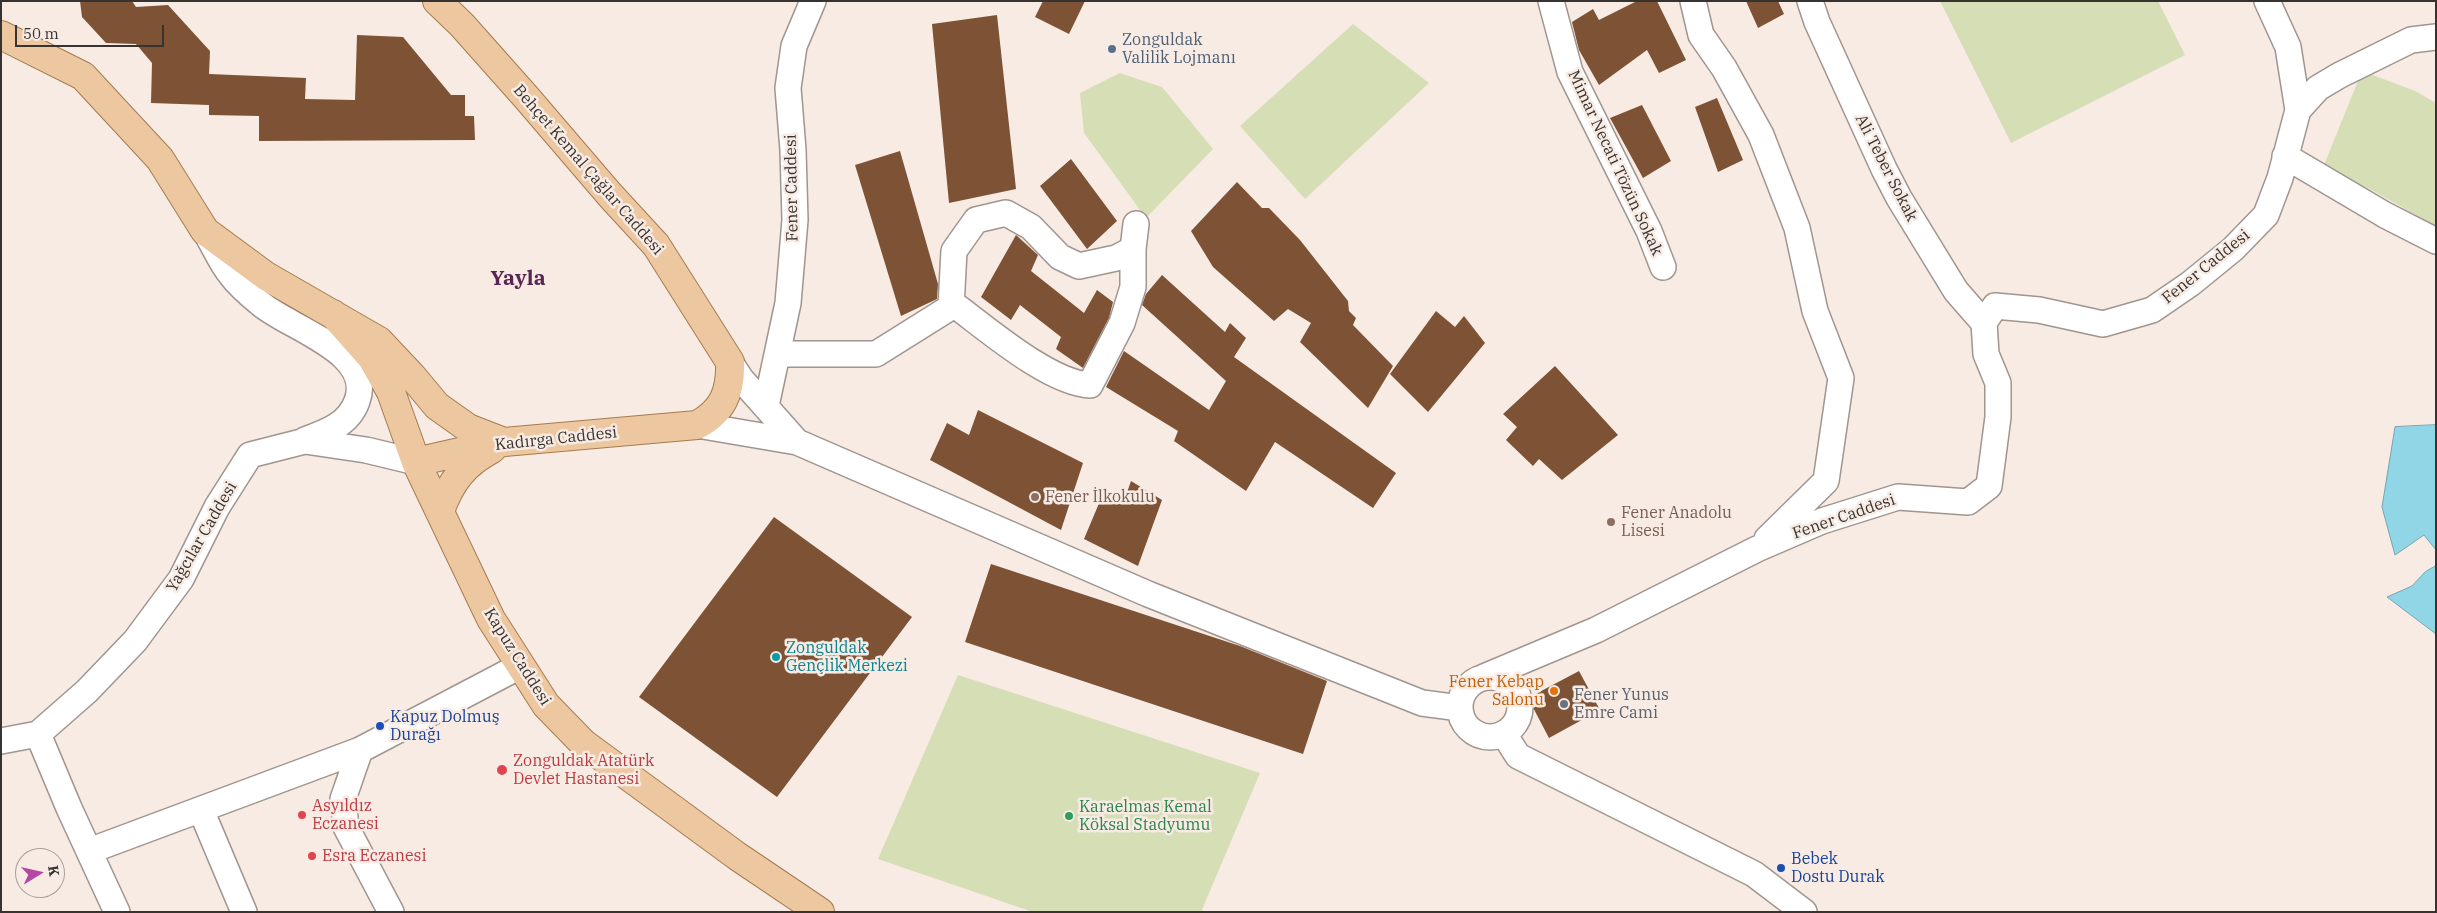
<!DOCTYPE html>
<html>
<head>
<meta charset="utf-8">
<style>
	body { margin:0 }
	#map { position:relative; width:2437px; height:913px; overflow:hidden; background:#f7ebe4; font-family:"IBM Plex Serif",serif }
	canvas { display:block }
	.frame { position:absolute; inset:0; border:2px solid #373330; pointer-events:none }
	.north { position:absolute; left:15px; top:848px; width:50px; height:50px; box-sizing:border-box; background:#f7ebe4; border:1px solid #aaa19c; border-radius:50%; rotate:81deg; font-size:14px; font-weight:700; line-height:20px; text-align:center; color:#373330 }
	.north::after { content:''; display:block; margin:auto; width:18px; height:22px; background:#b547a5; clip-path:polygon(50% 0,100% 100%,50% 72%,0 100%) }
	.scale { position:absolute; left:15px; top:25px; width:149px; height:22px; box-sizing:border-box; border:2px solid #373330; border-top:0; padding-left:6px; font-size:15px; line-height:18px; white-space:nowrap; color:#373330; -webkit-text-stroke:4px #f7ebe4; paint-order:stroke }
</style>
</head>
<body>
<div id="map">
<canvas width="2437" height="913"></canvas>
<div class="frame"></div>
<div class="north">K</div>
<div class="scale">50 m</div>
</div>
<script>
const c = document.querySelector('canvas').getContext('2d');
c.lineJoin = 'round';
function fill(path, color) { c.fillStyle = color; c.fill(path, 'evenodd'); }
function strokePath(path, color, width, dash) { c.strokeStyle = color; c.lineWidth = width; c.lineCap = dash ? 'butt' : 'round'; c.setLineDash(dash || []); c.stroke(path); }
function label(font, color, halo, rows, align = 'center') {
  c.font = font + ' "IBM Plex Serif",serif'; c.lineWidth = 5; c.setLineDash([]); c.textBaseline = 'middle'; c.strokeStyle = halo; c.fillStyle = color; for (const [text, x, y, turn = 0] of rows) {
    c.save(); c.translate(x, y); c.rotate((+turn || 0) * Math.PI / 180); c.textAlign = isNaN(turn) ? turn : align; if (halo) c.strokeText(text, 0, 0); c.fillText(text, 0, 0); c.restore();
  }
}
fill(new Path2D(`
	M1940,1H2158L2185,55L2011,143Z
	M1353,24L1429,83L1305,199L1240,126Z
	M2362,71L2415,91L2436,103V226L2370,189L2322,170Z
	M1120,73L1162,87L1213,149L1146,218L1084,133L1080,93Z
	M958,675L1260,773L1201,912H1033L878,859Z`), '#d5deb5');
const water = new Path2D(`
	M2436,425V550L2424,535L2395,555L2382,507L2395,427Z
	M2436,566V634L2387,597L2412,586L2425,572Z`);
fill(water, '#91d6e7');
strokePath(water, '#76a5b0', 1);
fill(new Path2D(`
	M80,1H132L136,7L168,5L210,51L209,74L306,78L305,99L355,100L357,35L403,37L451,95H465V116H474L475,140L259,141V116L209,115V105L151,103L152,63L136,44L106,43L82,17Z
	M1043,1H1085L1069,34L1035,17Z
	M1637,1H1657L1686,60L1659,73L1647,50L1599,85L1579,50L1572,22L1593,9L1599,20Z
	M1746,1H1778L1784,14L1758,28Z
	M997,15L1016,189L949,203L932,24Z
	M1717,98L1743,160L1718,172L1695,107Z
	M1642,105L1671,161L1643,178L1610,118Z
	M900,151L938,284L937,299L901,316L855,165Z
	M1071,159L1117,221L1087,249L1040,186Z
	M1237,182L1262,208H1269L1300,240L1348,301L1349,311L1356,318L1353,325L1393,366L1368,408L1300,342L1311,323L1288,309L1274,321L1213,267L1191,231Z
	M1016,235L1038,255L1031,271L1084,313L1097,290L1113,302L1109,318L1083,368L1056,349L1061,337L1020,305L1011,320L981,297Z
	M1162,275L1225,332L1230,323L1246,338L1234,357L1396,473L1373,508L1275,442L1246,491L1174,441L1178,431L1106,387L1124,351L1209,410L1226,381L1142,305L1146,294Z
	M1436,311L1455,327L1464,316L1485,343L1428,412L1390,374Z
	M1555,366L1618,435L1562,480L1539,459L1533,466L1506,440L1517,427L1503,414Z
	M978,410L1083,463L1061,530L930,460L947,423L969,435Z
	M1131,481L1162,500L1138,566L1084,539L1105,489L1124,501Z
	M774,517L912,617L777,797L639,697Z
	M991,564L1240,646L1327,681L1303,754L965,642Z
	M1579,671L1600,710L1549,738L1528,698Z`), '#7e5235');
const minor = new Path2D(`
	M1551,1L1570,72L1649,231L1663,267
	M1693,1L1701,35L1724,68L1761,135L1797,228L1815,311L1841,378L1826,481L1767,539
	M1810,1L1817,22L1884,169L1899,198L1956,291L1984,323
	M2298,110L2318,88L2340,75L2411,40L2436,37
	M2285,156L2385,215L2436,241
	M206,233C214,246 221,263 231,275C239,286 251,296 261,304C289,328 375,352 357,401C349,424 327,432 305,440
	M952,303C986,328 1049,383 1090,385L1122,323L1133,287V249
	M778,354H876L951,307L954,251L976,220L1006,213L1031,227L1060,257L1079,266L1116,258L1133,249L1136,224
	M730,362L741,379L797,442
	M766,406L788,303L795,220L793,150L788,88L794,46L813,1
	M697,425L797,442L1148,594L1422,703L1460,708
	M1484,677L1596,630L1757,549L1822,521L1898,497L1968,502L1989,486L1998,417V383L1986,354L1984,323L1995,306L2039,310L2103,324L2152,310L2190,284L2233,249L2266,215L2280,178L2298,110L2288,47L2267,1
	M1460 707a30 30 0 1 1 60 0a30 30 0 1 1-60 0Z
	M38,734L69,808L117,912
	M1504,734L1518,756L1754,874L1804,912
	M1,741L38,734L87,691L135,641L181,579L217,507L250,455L305,441L366,450L416,462
	M201,810L244,912
	M89,851L360,750
	M391,912L346,827L343,799L360,750L520,666`);
const major = new Path2D(`
	M1,35L83,76L160,159L205,231L266,276L379,341L412,376L437,406L468,428L504,442
	M333,314L372,358L391,392L416,462L491,619L546,705L583,743L737,856L820,912
	M416,462L504,442L697,425C723,411 731,392 730,362L656,245L610,195L526,97L462,25L437,1
	M440,511C451,481 464,464 492,449`);
strokePath(minor, '#a0958f', 28);
strokePath(major, '#a67b50', 30);
strokePath(minor, '#fff', 25);
strokePath(major, '#edc7a0', 28);
for (const [x, y, r, color] of [
	[1112,49,5,"#5c6f8a"],
	[1035,497,5,"#8d6e63"],
	[1611,522,5,"#8d6e63"],
	[776,657,5,"#0f9aa8"],
	[1554,691,5,"#e8710a"],
	[1564,704,5,"#6b7280"],
	[380,726,5,"#1a4fb4"],
	[502,770,6,"#e0444e"],
	[302,815,5,"#e0444e"],
	[1069,816,5,"#2e9e5b"],
	[312,856,5,"#e0444e"],
	[1781,868,5,"#1a4fb4"]
]) { const dot = new Path2D(); dot.arc(x, y, r, 0, 2 * Math.PI); c.fillStyle = color; c.fill(dot); strokePath(dot, '#f7ebe4', 2); }
label('16px', '#4e5e75', '#f7ebe4', [
	["Zonguldak",1122,40],
	["Valilik Lojmanı",1122,58]
], 'left');
label('16px', '#373330', '#f7ebe4', [
	["Mimar Necati Tözün Sokak",1615,163,65],
	["Ali Teber Sokak",1886,168,63],
	["Behçet Kemal Çağlar Caddesi",588,170,49],
	["Fener Caddesi",792,188,-91],
	["Fener Caddesi",2206,267,-39],
	["Kadırga Caddesi",556,439,-6],
	["Fener Caddesi",1844,517,-19],
	["Yağcılar Caddesi",202,537,-60],
	["Kapuz Caddesi",517,657,58]
]);
label('16px', '#785e54', '#f7ebe4', [
	["Fener İlkokulu",1045,497],
	["Fener Anadolu",1621,513],
	["Lisesi",1621,531]
], 'left');
label('16px', '#0d838f', '#f7ebe4', [
	["Zonguldak",786,648],
	["Gençlik Merkezi",786,666]
], 'left');
label('16px', '#c56008', '#f7ebe4', [
	["Fener Kebap",1544,682],
	["Salonu",1544,700]
], 'right');
label('16px', '#5b616d', '#f7ebe4', [
	["Fener Yunus",1574,695],
	["Emre Cami",1574,713]
], 'left');
label('16px', '#164399', '#f7ebe4', [
	["Kapuz Dolmuş",390,717],
	["Durağı",390,735],
	["Bebek",1791,859],
	["Dostu Durak",1791,877]
], 'left');
label('16px', '#be3a42', '#f7ebe4', [
	["Zonguldak Atatürk",513,761],
	["Devlet Hastanesi",513,779],
	["Asyıldız",312,806],
	["Eczanesi",312,824],
	["Esra Eczanesi",322,856]
], 'left');
label('16px', '#27864d', '#f7ebe4', [
	["Karaelmas Kemal",1079,807],
	["Köksal Stadyumu",1079,825]
], 'left');
label('bold 21px', '#5b2553', '#f7ebe4', [
	["Yayla",518,279]
]);
</script>
</body>
</html>
